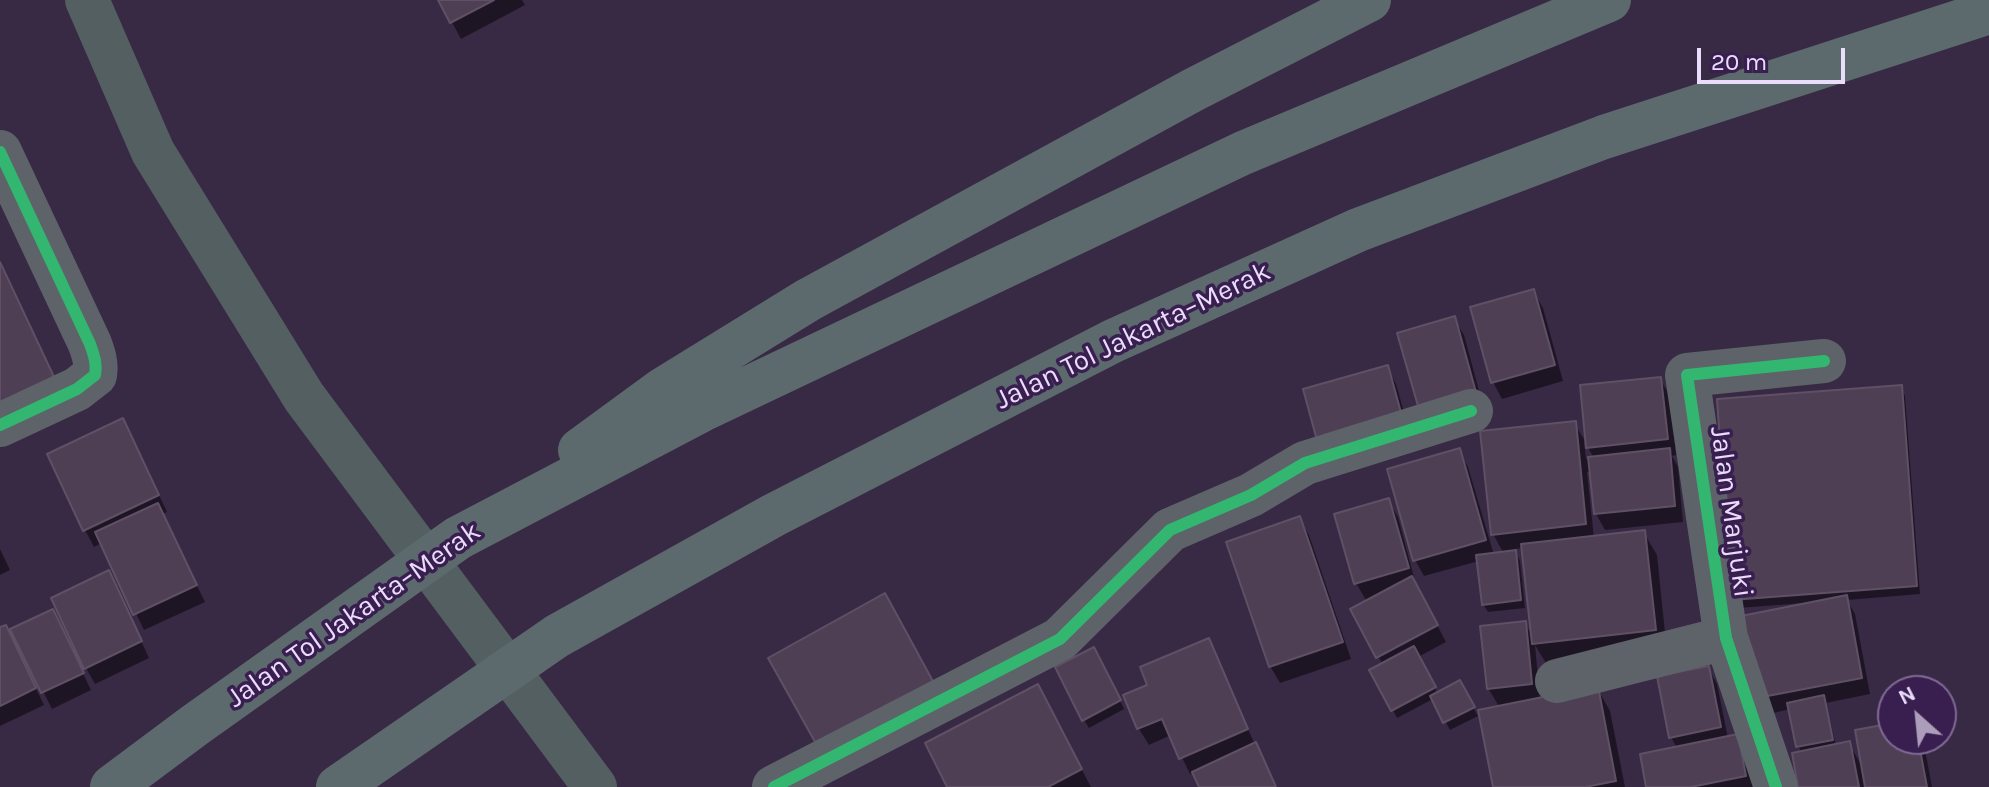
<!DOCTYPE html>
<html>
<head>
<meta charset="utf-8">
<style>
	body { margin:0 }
	#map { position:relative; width:1989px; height:787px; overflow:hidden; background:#382945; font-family:Karla,sans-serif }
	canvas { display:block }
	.north { position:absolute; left:1877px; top:675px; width:80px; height:80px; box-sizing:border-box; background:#391e50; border:2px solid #806a94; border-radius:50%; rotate:333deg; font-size:22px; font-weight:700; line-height:32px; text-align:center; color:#eadcfb }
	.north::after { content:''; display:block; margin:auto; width:28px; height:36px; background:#ac9dbb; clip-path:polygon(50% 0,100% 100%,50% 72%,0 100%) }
	.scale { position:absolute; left:1697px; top:48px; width:148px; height:36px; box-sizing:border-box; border:4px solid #eadcfb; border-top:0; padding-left:10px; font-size:24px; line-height:28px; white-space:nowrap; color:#eadcfb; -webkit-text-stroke:6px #391e50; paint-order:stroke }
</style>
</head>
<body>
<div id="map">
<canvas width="1989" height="787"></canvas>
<div class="north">N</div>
<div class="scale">20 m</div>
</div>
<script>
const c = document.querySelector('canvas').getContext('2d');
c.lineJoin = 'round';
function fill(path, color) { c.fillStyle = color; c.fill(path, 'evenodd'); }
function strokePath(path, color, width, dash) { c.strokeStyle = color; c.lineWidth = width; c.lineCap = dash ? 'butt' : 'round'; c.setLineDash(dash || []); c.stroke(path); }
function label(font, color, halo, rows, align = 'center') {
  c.font = font + ' Karla,sans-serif'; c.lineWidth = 7; c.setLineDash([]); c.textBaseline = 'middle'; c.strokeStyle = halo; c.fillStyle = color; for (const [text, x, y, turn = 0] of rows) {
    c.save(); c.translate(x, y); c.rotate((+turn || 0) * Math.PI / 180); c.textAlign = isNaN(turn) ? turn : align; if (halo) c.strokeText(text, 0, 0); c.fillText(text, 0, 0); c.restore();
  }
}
fill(new Path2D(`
	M440,0H522L525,5L461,39Z
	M0,261L66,402L0,434Z
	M1533,291L1543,308L1563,381L1502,399L1493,382Z
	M1454,319L1464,335L1485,413L1431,428Z
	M1387,367L1396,384L1411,437L1305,390Z
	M1660,379L1670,396L1676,455L1672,456L1678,467L1683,522L1605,530L1596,514L1591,472H1587L1594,538L1644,533L1657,555L1667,652L1547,665L1535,645L1540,700L1597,688L1610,711L1625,787H1495L1500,708L1488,688L1525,623L1533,638L1523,548L1514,549L1520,561L1525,608L1488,612L1483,604L1479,561L1424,576L1415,560L1459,451L1468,467L1494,555L1504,554L1493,534L1574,423L1588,446ZM1584,441L1594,458L1586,459Z
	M1900,387L1905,396L1920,594L1847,600L1855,614L1870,694L1826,703L1836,746L1849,744L1863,768L1893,725V739H1923L1932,787H1800L1802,753L1798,746L1791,709L1769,714L1759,697L1805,605L1804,603L1738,608L1733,599Z
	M132,437L167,512L162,514L205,602L144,630L102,543L94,547L85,530L50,455Z
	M1388,500L1398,517L1416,585L1446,642L1418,657L1438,694L1459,683L1478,716L1450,730L1433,699L1397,718L1393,710L1383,665L1353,610L1367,602L1356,583Z
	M1299,518L1309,535L1351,659L1280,683L1270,666Z
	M0,549L10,570L0,575Z
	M117,589L149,658L95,684L86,668Z
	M61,628L91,690L52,709L12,630Z
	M0,630L14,644L44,705L0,726Z
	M1208,641L1217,657L1255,745L1277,787H1201L1195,772L1190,774L1171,735L1149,745L1139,729L1126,697L1150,686Z
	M1098,657L1124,709L1089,728L1084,720Z
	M1708,668L1717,684L1728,738L1737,736L1754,787H1648L1677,748L1671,737Z
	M1050,709L1091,787H949Z`), '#0007');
const building = new Path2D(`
	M438,0H494L450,23Z
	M0,262L55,379L0,405Z
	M1534,289L1555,365L1491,383L1470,307Z
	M1455,316L1477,396L1420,413L1397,333Z
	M1388,365L1403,420L1318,444L1303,389Z
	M1661,377L1668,439L1586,448L1580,385Z
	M1902,385L1917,586L1731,600L1717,399Z
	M123,418L159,495L83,531L47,454Z
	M1576,421L1586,524L1491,535L1480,431Z
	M1460,448L1486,540L1413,561L1387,469Z
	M1670,448L1675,506L1594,514L1588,457Z
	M1389,498L1409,568L1354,584L1334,514Z
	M158,503L197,585L133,615L95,532Z
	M1300,516L1343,642L1269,667L1226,542Z
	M1645,530L1656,630L1532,644L1521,544Z
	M1516,550L1521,600L1482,605L1476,555Z
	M109,570L142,641L84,669L51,598Z
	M1412,576L1438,625L1376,658L1350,609Z
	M885,593L935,685L819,749L768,658Z
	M1847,595L1862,678L1757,698L1741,616Z
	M53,609L84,673L41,693L10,629Z
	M1526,621L1532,684L1487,689L1480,626Z
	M6,625L36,688L0,706V627Z
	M1209,638L1248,729L1179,759L1162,719L1137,729L1123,695L1147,685L1140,667Z
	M1414,646L1436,687L1391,711L1369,670Z
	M1094,647L1121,700L1082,721L1055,667Z
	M1709,666L1721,727L1669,738L1657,676Z
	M1460,680L1475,707L1443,723L1430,696Z
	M1038,684L1082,769L1048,787H947L925,743Z
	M1598,686L1616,781L1585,787H1493L1478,710Z
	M1824,695L1833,740L1796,747L1787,703Z
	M1893,723V739H1918L1927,787H1865L1855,730Z
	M1738,734L1746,776L1691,787H1646L1640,754Z
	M1850,741L1859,787H1798L1792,753Z
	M1256,742L1276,787H1199L1192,772Z`);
fill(building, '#4e3f54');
strokePath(building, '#605065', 2);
strokePath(new Path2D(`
	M0,152L90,344C94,355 97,364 95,375L77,389L0,425
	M1557,681L1726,638
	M774,787L1060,639L1170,530L1251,495L1305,463L1471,411
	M1776,787L1726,638L1687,375L1824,361`), '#5d6369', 44);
strokePath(new Path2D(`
	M87,0L153,152L304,397L595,787`), '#535f61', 44);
strokePath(new Path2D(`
	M580,450L662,390L808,300L1193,90L1369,0
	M112,787L195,725L458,538L702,410L1243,153L1609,0
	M338,787L557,636L774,515L1113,341L1358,230L1604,137L1989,12`), '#5d6a6d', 44);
strokePath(new Path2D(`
	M0,152L90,344C94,355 97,364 95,375L77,389L0,425
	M774,787L1060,639L1170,530L1251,495L1305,463L1471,411
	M1776,787L1726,638L1687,375L1824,361`), '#33b770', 12);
label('28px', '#eadcfb', '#391e50', [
	["Jalan Tol Jakarta–Merak",1133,336,-26],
	["Jalan Marjuki",1731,512,82],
	["Jalan Tol Jakarta–Merak",354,615,-35]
]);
</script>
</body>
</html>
